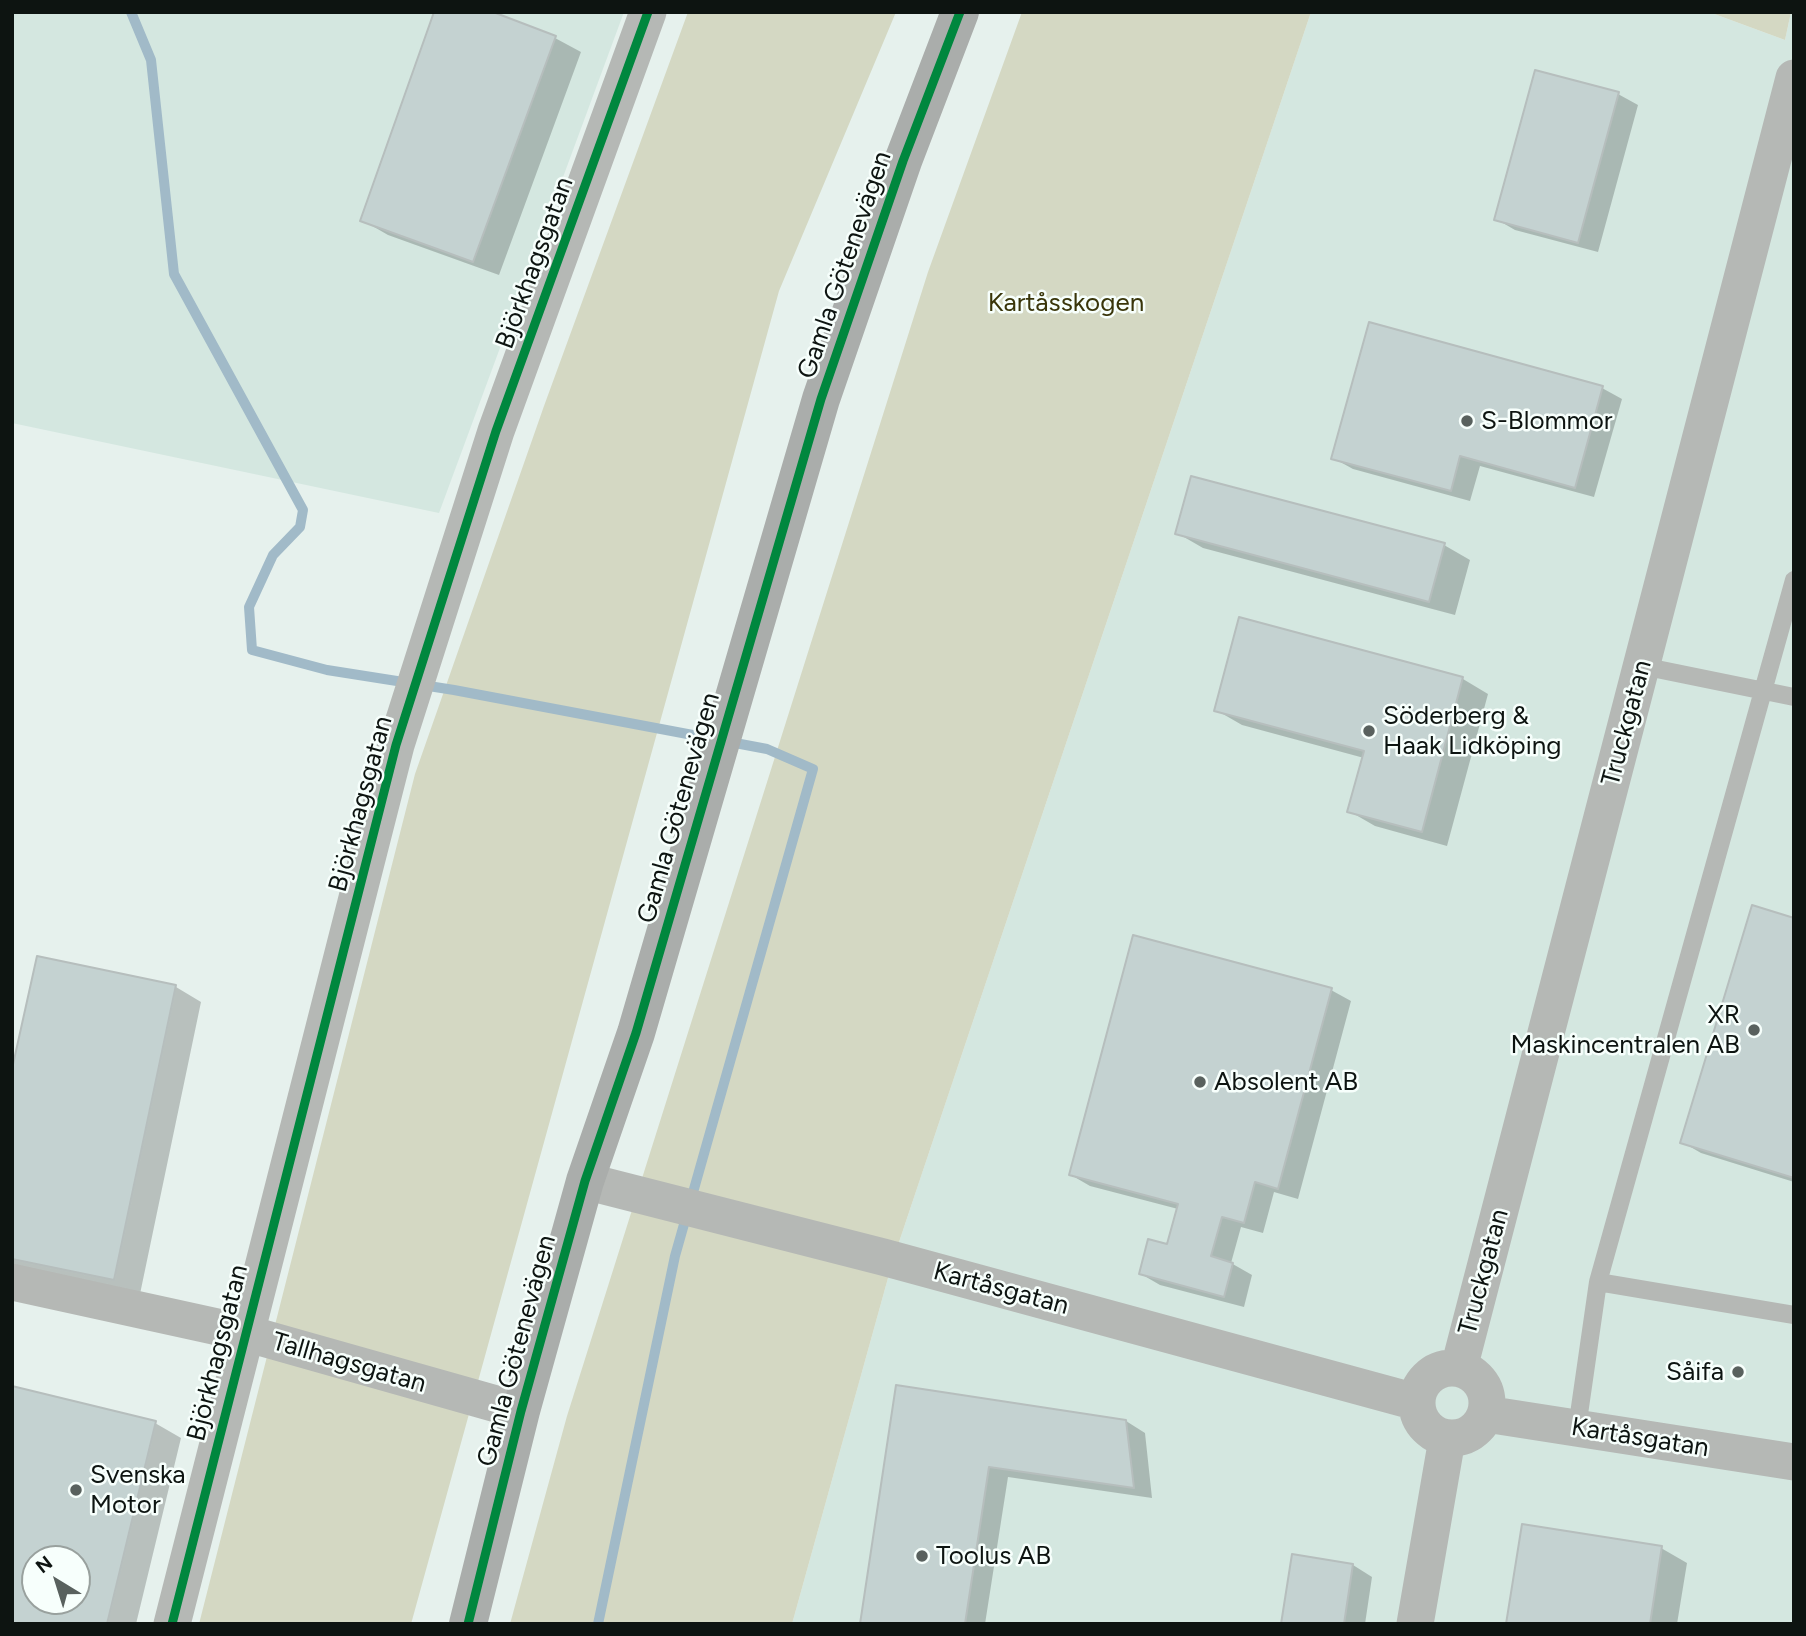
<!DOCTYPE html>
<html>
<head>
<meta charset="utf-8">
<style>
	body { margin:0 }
	#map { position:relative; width:1806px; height:1636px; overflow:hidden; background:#e6f1ed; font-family:Figtree,sans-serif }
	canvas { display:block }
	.frame { position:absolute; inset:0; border:14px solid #0d1411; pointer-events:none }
	.north { position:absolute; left:21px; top:1545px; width:70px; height:70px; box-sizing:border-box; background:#f7fffc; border:2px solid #99a19e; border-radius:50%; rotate:322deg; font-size:19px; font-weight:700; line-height:28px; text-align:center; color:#0d1411 }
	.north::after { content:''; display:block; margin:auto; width:24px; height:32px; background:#59615e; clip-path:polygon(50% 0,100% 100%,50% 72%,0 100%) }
</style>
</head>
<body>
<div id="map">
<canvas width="1806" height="1636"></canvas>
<div class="frame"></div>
<div class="north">N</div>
</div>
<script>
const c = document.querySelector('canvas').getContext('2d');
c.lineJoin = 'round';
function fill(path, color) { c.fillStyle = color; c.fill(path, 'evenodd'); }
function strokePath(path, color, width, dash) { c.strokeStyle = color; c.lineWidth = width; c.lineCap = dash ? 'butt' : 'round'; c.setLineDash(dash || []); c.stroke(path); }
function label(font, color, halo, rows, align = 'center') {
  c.font = font + ' Figtree,sans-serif'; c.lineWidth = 5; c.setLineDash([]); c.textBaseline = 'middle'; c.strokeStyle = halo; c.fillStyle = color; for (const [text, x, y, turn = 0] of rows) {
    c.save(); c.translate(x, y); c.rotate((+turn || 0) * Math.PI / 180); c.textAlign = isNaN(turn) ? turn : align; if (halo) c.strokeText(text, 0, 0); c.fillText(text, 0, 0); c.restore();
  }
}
fill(new Path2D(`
	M12,12H624L439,513L12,423Z
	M1311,12H1709L1785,40L1791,12H1794V1624H792L893,1260Z`), '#d4e7e0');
fill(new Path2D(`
	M688,12H896L779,291L411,1624H199L415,774L544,406Z
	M1022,12H1311L893,1260L792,1624H510L567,1416L928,272Z
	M1709,12H1791L1785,40Z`), '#d4d8c3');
fill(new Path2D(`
	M555,38L581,52L499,275L388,235L362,220Z
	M1618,94L1638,105L1598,252L1515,230L1496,219Z
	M1602,388L1622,399L1594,497L1480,466L1470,501L1353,469L1333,458Z
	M1177,533L1444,545L1470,560L1455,615L1203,548Z
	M1241,620L1463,679L1488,694L1447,846L1375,826L1349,811L1364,758L1242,725L1216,710Z
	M1794,920V1182L1701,1153L1682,1142Z
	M1134,938L1331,990L1351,1001L1298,1199L1274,1192L1263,1233L1241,1227L1231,1263L1252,1275L1244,1307L1160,1285L1141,1274L1168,1246L1178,1209L1090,1186L1071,1175Z
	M176,987L201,1002L140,1294L12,1267V1071Z
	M897,1387L1126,1421L1145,1433L1152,1498L1008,1477L985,1624H861Z
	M12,1393L155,1423L181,1438L136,1624H12ZM35,1559H77V1601H35Z
	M1661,1548L1687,1563L1677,1624H1508Z
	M1353,1565L1372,1577L1365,1624H1283Z`), '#0003');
strokePath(new Path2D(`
	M131,12L151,60L174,274L303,510L300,527L273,555L249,607L252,650L327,670L454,690L767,749L813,769L675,1256L598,1624`), '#a1bac8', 10);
const building = new Path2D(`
	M434,12H493L556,36L473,262L360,221Z
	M1535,70L1619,92L1578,243L1494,220Z
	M1369,322L1603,386L1575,488L1460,456L1451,491L1331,459Z
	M1191,476L1445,543L1429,602L1175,534Z
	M1239,617L1463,677L1422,832L1347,812L1364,751L1214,711Z
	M1752,905L1794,918V1178L1680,1143Z
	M1133,935L1332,988L1278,1189L1255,1182L1244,1223L1222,1217L1211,1256L1233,1263L1224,1297L1139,1274L1148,1239L1167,1244L1178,1204L1069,1175Z
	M37,956L176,985L114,1280L12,1259V1069Z
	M896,1385L1126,1420L1134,1488L989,1467L965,1624H860Z
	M12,1386L156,1421L107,1624H12ZM35,1559H77V1601H35Z
	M1522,1524L1662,1546L1650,1624H1506Z
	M1292,1554L1353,1564L1344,1624H1281Z`);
fill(building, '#c4d2d1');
strokePath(building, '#b6bebd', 2);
strokePath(new Path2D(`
	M1642,666L1794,697
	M1598,1282L1794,580
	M1577,1428L1598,1282L1794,1315`), '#b5b8b5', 18);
strokePath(new Path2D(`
	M585,1181L883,1257L1416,1402
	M12,1282L245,1333L521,1411
	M1417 1403a35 35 0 1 1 70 0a35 35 0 1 1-70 0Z
	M1459,1368L1794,78
	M1486,1414L1794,1462
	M172,1624L396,745L496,431L648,12
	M1415,1624L1447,1439`), '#b5b8b5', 37);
strokePath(new Path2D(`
	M468,1624L521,1411L585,1181L636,1033L821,399L903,161L960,12`), '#aaadab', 38);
strokePath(new Path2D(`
	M172,1624L396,745L496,431L648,12
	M468,1624L521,1411L585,1181L636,1033L821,399L903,161L960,12`), '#00873e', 9);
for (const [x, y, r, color] of [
	[1467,421,7,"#59615e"],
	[1369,731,7,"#59615e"],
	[1754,1030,7,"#59615e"],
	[1200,1082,7,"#59615e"],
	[1738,1372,7,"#59615e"],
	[76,1490,7,"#59615e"],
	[922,1556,7,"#59615e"]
]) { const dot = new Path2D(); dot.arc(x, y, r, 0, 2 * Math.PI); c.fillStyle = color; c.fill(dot); strokePath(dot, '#f7fffc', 2.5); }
label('26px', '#0d1411', '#f7fffc', [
	["Björkhagsgatan",535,263,-70],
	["Gamla Götenevägen",845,265,-71],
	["Truckgatan",1627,723,-75],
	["Björkhagsgatan",361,804,-75],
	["Gamla Götenevägen",679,808,-74],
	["Truckgatan",1484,1272,-75],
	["Kartåsgatan",1001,1289,15],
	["Gamla Götenevägen",517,1351,-75],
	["Björkhagsgatan",218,1353,-76],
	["Tallhagsgatan",349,1363,16],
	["Kartåsgatan",1640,1438,9]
]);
label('26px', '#393509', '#f7fffc', [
	["Kartåsskogen",1066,303]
]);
label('26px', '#0d1411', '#f7fffc', [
	["S-Blommor",1481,421],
	["Söderberg &",1383,716],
	["Haak Lidköping",1383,746],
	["XR",1740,1015,"right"],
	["Maskincentralen AB",1740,1045,"right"],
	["Absolent AB",1214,1082],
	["Såifa",1724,1372,"right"],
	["Svenska",90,1475],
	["Motor",90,1505],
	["Toolus AB",936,1556]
], 'left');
</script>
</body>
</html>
